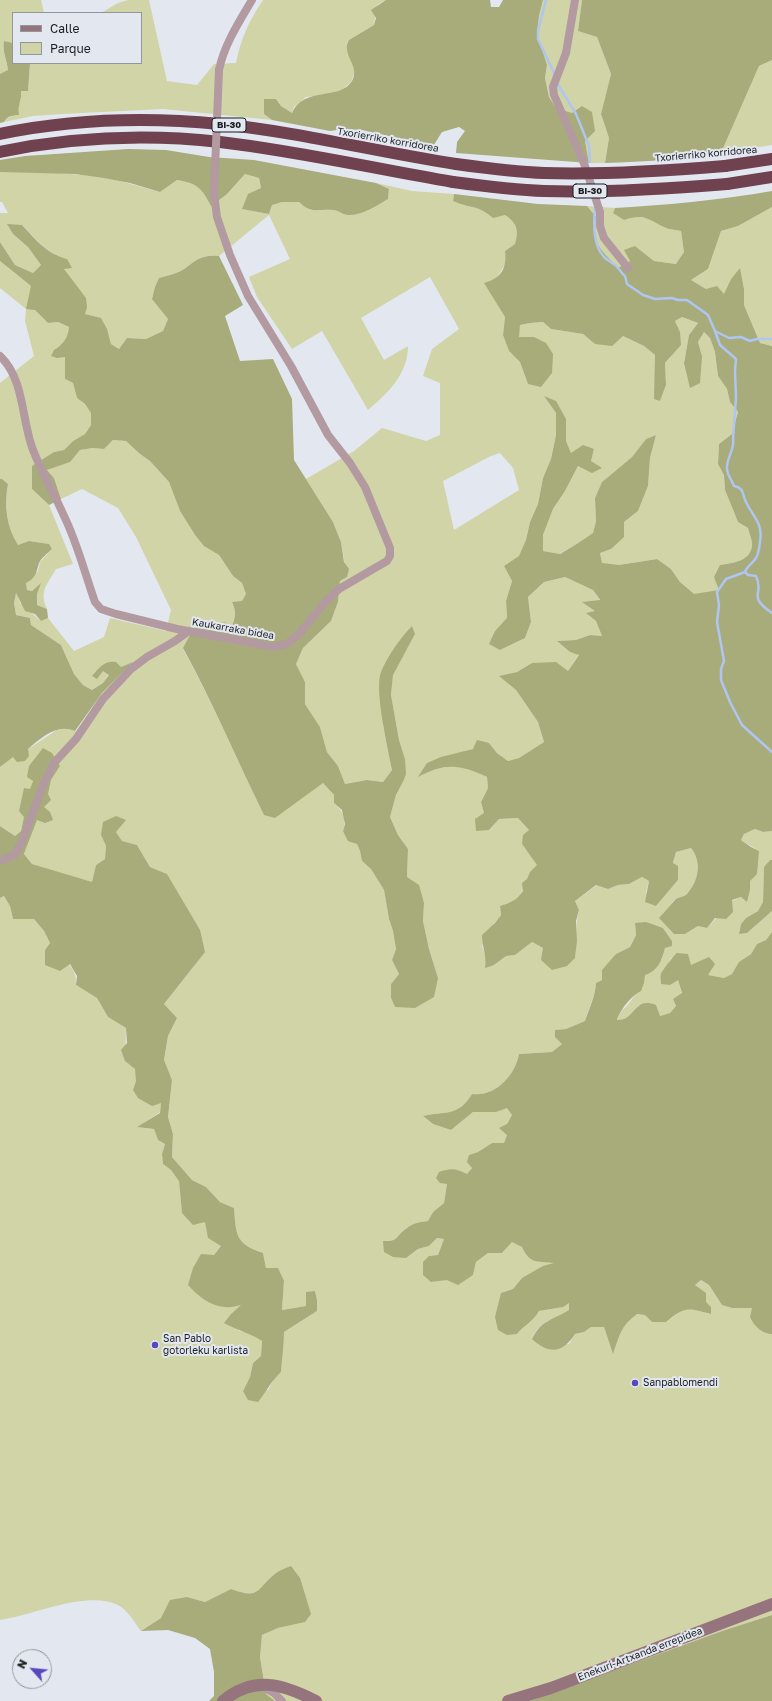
<!DOCTYPE html>
<html>
<head>
<meta charset="utf-8">
<style>
	body { margin:0 }
	#map { position:relative; width:772px; height:1701px; overflow:hidden; background:#e3e8f0; font-family:"Golos Text",sans-serif }
	canvas { display:block }
	.legend { position:absolute; left:12px; top:12px; width:130px; height:52px; box-sizing:border-box; background:#e3e8f0; border:1px solid #93979d; margin:0; padding:5px 7px; list-style:none; font-size:12px; color:#1b1d20 }
	.legend li { display:flex; align-items:center; gap:8px; height:20px }
	.legend b { width:20px; border:1px solid #93979d }
	.north { position:absolute; left:12px; top:1649px; width:40px; height:40px; box-sizing:border-box; background:#e3e8f0; border:1px solid #93979d; border-radius:50%; rotate:297deg; font-size:11px; font-weight:700; line-height:16px; text-align:center; color:#1b1d20 }
	.north::after { content:''; display:block; margin:auto; width:14px; height:18px; background:#5748c0; clip-path:polygon(50% 0,100% 100%,50% 72%,0 100%) }
</style>
</head>
<body>
<div id="map">
<canvas width="772" height="1701"></canvas>
<ul class="legend">
<li><b style="height:5px;background:#96747d"></b>Calle</li>
<li><b style="height:11px;background:#d1d4a7"></b>Parque</li>
</ul>
<div class="north">N</div>
</div>
<script>
const c = document.querySelector('canvas').getContext('2d');
c.lineJoin = 'round';
function fill(path, color) { c.fillStyle = color; c.fill(path, 'evenodd'); }
function strokePath(path, color, width, dash) { c.strokeStyle = color; c.lineWidth = width; c.lineCap = dash ? 'butt' : 'round'; c.setLineDash(dash || []); c.stroke(path); }
function label(font, color, halo, rows, align = 'center') {
  c.font = font + ' "Golos Text",sans-serif'; c.lineWidth = 4; c.setLineDash([]); c.textBaseline = 'middle'; c.strokeStyle = halo; c.fillStyle = color; for (const [text, x, y, turn = 0] of rows) {
    c.save(); c.translate(x, y); c.rotate((+turn || 0) * Math.PI / 180); c.textAlign = isNaN(turn) ? turn : align; if (halo) c.strokeText(text, 0, 0); c.fillText(text, 0, 0); c.restore();
  }
}
fill(new Path2D(`
	M0,0H41L44,13H13V43L4,41C2,51 7,60 8,71L0,74Z
	M128,0H149L167,81L197,85L214,64L236,63C241,38 249,21 263,0H386L377,5L374,25L349,40L355,71L351,82L342,90L323,95L306,97L294,107L292,113L281,106L276,99L264,114L272,120L163,109L62,114L33,116L4,122C6,118 8,119 11,116C18,110 22,99 21,91L28,90L30,63H141V13H101L118,3Z
	M543,0H582L578,31L597,37L611,74L601,114L609,138L605,163H589L585,141L572,113L556,108L549,97L545,78L547,65L537,33L539,16Z
	M772,60V145L721,153L759,66Z
	M1,171C36,173 72,172 106,178C125,181 142,188 160,192L177,180L192,182L204,192L227,194L245,174L259,178L261,188L243,209L269,214L272,205L282,202H299C311,214 318,209 333,210C338,210 343,215 348,215C362,216 377,206 388,199L389,189L376,183L412,191L454,194L453,201C470,209 477,204 493,217L505,215C517,223 519,230 515,244L505,251L506,263L496,279L485,284L505,317L503,335L509,351L520,362L528,384L518,337L520,325L530,323L543,322L551,329L583,334L595,344L623,336L644,346L655,355V373L660,401L666,385L665,363L671,357L680,332L675,321L682,317L698,323L689,335L684,362L702,356L698,342L704,332L710,338L715,352L718,376L727,389L730,402L738,412L732,434L719,444L718,464L724,475L725,490L738,522L748,528C749,533 752,539 752,544C752,561 733,563 720,565V590L694,595L680,582L671,569L657,559L619,565L602,564L600,553L611,549L624,522L638,511L648,486L650,458L656,435L646,439L632,457L602,482L595,498L596,521L593,533L575,545L559,554L543,551V535L553,509L565,491L578,466L591,461L594,449L571,453L566,441V419L545,397L556,413V435L551,459L543,478L538,504L530,522L526,540L519,557L504,566L512,581L506,601L507,619L495,631L500,650L525,638L531,622L528,597L544,582L565,577L593,590L600,601L583,602L596,611L587,613L596,621L602,636L590,635L576,640L557,641L570,652L579,654L568,671L532,663L517,672L500,676L516,690L538,722L544,742L519,758L508,761L497,753L489,743L458,754L419,776C434,769 450,764 467,768C474,769 481,774 487,777L488,788L481,802L489,830L499,819L518,818L529,830L522,844L538,865C518,883 532,897 500,906L501,915L490,929L482,946L486,957L485,967L494,965L506,956L515,955L532,942L543,948L575,958C577,942 575,926 579,910L575,901L597,885L608,889L618,885L629,884L642,877L649,881L646,892L656,906L678,880L673,864L676,852L691,848C702,862 699,880 687,894C684,897 679,897 676,899C670,904 665,913 660,918L674,934H685L698,926L707,928L732,901L741,897L747,902L750,890V881L759,851L741,840L744,834L755,829L763,832L772,831V860H770L764,867L763,902L758,911L746,918L741,924L739,934L747,933L772,911V932L766,940L757,944L751,954L739,962L733,974L724,978L708,975L691,966L671,958L668,965L661,974L678,980L682,994L673,999L676,1006L670,1013L660,1016L639,1005C632,1013 628,1021 617,1020C621,1009 624,1010 630,1002C635,995 638,989 644,983V975L662,959L665,948L672,941L663,928L635,923L636,935L630,947L616,954L602,980L596,983C595,998 588,1008 585,1021L566,1029L555,1030L562,1044L552,1052L519,1054C515,1076 495,1097 472,1094C458,1117 446,1111 423,1116L433,1124L451,1130L473,1112H496L508,1107L512,1115L507,1124V1135L504,1143H492L478,1152L469,1155L472,1168L467,1174L447,1184L444,1203L433,1212L428,1221C420,1222 413,1223 407,1228C395,1236 400,1241 383,1241L406,1258L418,1249L429,1246L437,1238L444,1239L438,1255L429,1256L431,1282L473,1275L476,1262L488,1253H502L512,1242L522,1246C530,1264 538,1261 555,1263L522,1278L513,1289L501,1293L517,1334C524,1325 534,1321 539,1311L562,1307L569,1302V1310C553,1320 541,1320 532,1338L539,1345L569,1344L575,1334L584,1332L591,1327H604L613,1353C620,1335 620,1327 637,1314L645,1315L652,1322H666C687,1306 685,1307 710,1314L706,1302L695,1285L701,1280L709,1285L722,1305L732,1308H753L768,1334H772V1615L722,1631L529,1701H275L266,1694L260,1657L262,1635L278,1628L304,1622L277,1572C259,1591 258,1599 231,1589L205,1602L187,1597L161,1618L141,1631C135,1623 127,1609 118,1605C85,1590 35,1615 0,1620V898L4,896L10,906L13,919H34L44,931L50,943L45,950C62,960 77,963 76,985L97,998L108,1017L126,1028L125,1061L136,1069V1081L133,1090L161,1103L160,1112L138,1127L154,1129L158,1140L165,1144L162,1154L163,1164L171,1170L179,1180L182,1213L205,1221L221,1246L214,1255L242,1305L231,1314L239,1331L250,1333L262,1341L261,1356L253,1363L250,1377L243,1391L268,1390L275,1377L281,1372C282,1358 284,1346 284,1332L317,1311V1300L315,1291L306,1306L282,1310L284,1281L266,1268L263,1253C235,1244 236,1234 234,1208L220,1202L206,1187L192,1180L172,1157L173,1134L168,1117L172,1080L164,1061L168,1036L177,1018L164,1004L194,966L167,874L150,867L137,845L122,841L116,832L101,835L106,846L105,859L96,865L92,883L32,864L24,854L37,819L44,807L51,780L60,766L33,780L21,831L15,836L0,826V767L13,756L28,749L57,730L68,728L76,731L102,693L132,663L121,667L103,671L109,674L103,683L92,690L83,685L74,674L61,645L31,625L30,618L16,615L14,603L16,592L20,603L41,621L48,618L74,651L104,637L110,618L166,631L171,610L136,537L118,508L82,489L61,499L54,478L47,470L69,462L80,450L93,448L104,449L113,440L126,441L140,454L150,461L169,482L180,511L195,535L205,546L219,555L233,576L242,583L246,594L242,602H232C236,611 236,617 232,626L224,622L218,626L212,627L183,649C213,703 237,760 264,815L323,783L334,795V803C343,811 347,818 343,831L357,844L360,851L362,861L371,869L384,890L389,919L393,931L396,949L392,960L399,974L391,984V998L395,1007L438,978L429,949L423,921L424,903L407,877L408,849L398,835L390,817L396,795L403,782L405,759L399,740L391,695L393,674L415,634L381,673L383,725L392,770L383,782L367,780L345,784L338,766L327,752L320,727L305,704V682L296,664L303,648L331,621L338,602L340,581L347,577L341,542L333,522L306,479L354,451L382,428L426,441L440,435V383L423,376L432,349L459,329L430,277L361,318L384,360L408,346C408,374 388,393 368,410L322,331L292,349L257,297L249,277L290,259L269,215L219,256C200,254 196,261 181,271C175,274 166,276 159,278L152,298L168,319L163,331L146,339L127,338L119,349L111,344C107,328 101,316 84,314L72,283L64,269L67,259C46,253 37,240 22,225H8L13,234L28,247L41,265L33,273L15,265L0,242V213H8L2,202H0V172ZM500,453L513,468L519,490L454,530L443,481L491,456Z
	M587,206L615,208L613,213L652,219L669,229L681,231L684,252L677,264L654,261L635,246L630,261L618,268C600,249 592,246 596,217Z
	M772,207V346L760,343L744,305V289L740,269L731,279L724,295L706,289L691,280L708,269L721,231L738,226Z
	M0,261L31,286L35,310L48,323L58,322L69,327V333L60,347L65,356V379L73,383L77,398L85,404L91,413V425L85,434L73,441L64,450L54,452L48,456L32,489L49,505L73,564L56,569C47,585 39,591 47,609L37,605V594L40,584L32,591L27,590L26,583L38,571L40,562L52,549L48,544L29,541L18,545C6,527 4,505 8,484L0,479V383L34,356L25,321L26,309L0,288Z`), '#d1d4a7');
fill(new Path2D(`
	M386,0H490L491,7H499L503,0H543L539,16L537,33L547,65L545,78L549,97L556,108L572,113L582,106L592,112L595,131L585,141L589,163L456,153L457,142L465,131L459,127L442,132L432,148L427,149L411,141L362,130L344,129L330,131L272,120L264,114V99H276L281,106L292,113C303,86 340,101 352,81C359,68 348,61 347,49C346,46 348,43 349,40L374,25L376,18L371,10Z
	M582,0H772V60L759,66L721,153C682,159 645,162 605,163L609,138L601,114L611,74L597,37L578,31Z
	M4,41L13,43V63H30L28,91H21C22,102 17,104 19,115C13,115 7,116 4,122L0,123V74L8,70C7,60 2,51 4,41Z
	M128,149L166,150L209,157L254,160L376,183L389,189L388,199C377,206 361,216 348,215C343,215 338,210 333,210C318,209 311,214 299,202H282L272,205L269,214L242,209L248,194L261,188L259,178L245,174L227,194L211,206C202,188 197,183 177,180L160,192L130,183L104,178L75,174L0,172V160L25,156Z
	M772,191V207L738,226L721,231L708,269L691,280L706,289L717,286L724,294L731,279L740,268L744,289V305L760,343L772,346V831L763,832L755,829L744,834L741,840L751,847L759,851L757,874L750,881V890L747,902L741,897L732,900L733,912L726,919L715,918L707,928L698,926L685,934H674L659,918C665,912 670,905 676,899C679,897 684,897 687,894C699,880 702,862 691,848L676,852L673,863L678,866V880L656,906L645,902L649,881L642,877L629,884L618,885L608,889L596,885L575,901L579,910L576,921L577,941L575,958L567,966L552,970L541,960L543,948L532,942L515,955L506,956L494,965L485,968C487,954 482,948 482,935L495,923L501,915L500,906C510,903 517,900 523,891L522,883L527,879L530,872L537,865L522,844L523,835L529,830L518,818L499,819L489,830L476,831L475,819L484,813L481,802L488,788L487,777C459,764 445,763 418,777L427,763L441,757L473,749L477,740L489,743L497,753L508,761L519,758L544,742L538,722L516,690L499,676L517,672L532,663L556,662L568,671L579,655L570,652L557,641L576,640L590,635L602,636L596,621L586,613L595,611L582,602L600,600L593,590L565,577L544,582L528,597L531,622L525,638L500,650L489,644L495,631L507,618L506,601L512,581L504,566L519,556L526,540L530,522L538,504L543,478L551,459L556,435V413L544,396L556,401L566,419V441L571,453L583,445L594,449L591,461L602,468L592,473L578,466L565,491L553,509L543,535V551L560,554L575,545L593,533L596,521L595,498L602,482L632,457L646,439L656,435L650,458L648,486L638,511L624,522V537L611,549L600,553L602,563L619,565L657,559L671,569L680,582L694,594L719,590L714,577L720,565C733,563 752,561 752,544C752,539 749,533 748,528L738,522L725,490L724,475L718,464L719,444L732,434L738,412L730,402L727,389L718,376L715,352L710,338L704,332L698,342L702,356L700,383L690,388L684,363L689,335L698,323L682,317L675,321L680,332L681,345L665,363L666,385L660,401L654,399L655,355L644,346L623,336L612,346L595,344L583,334L551,329L543,322L530,323L520,325L519,337H534L546,343L553,354L552,373L541,387L528,384L520,362L509,351L503,335L505,317L484,283C501,278 507,269 505,251L515,244C519,230 517,223 505,215L493,218C477,204 470,209 453,201L454,194L538,204L587,206L596,217C592,246 600,248 618,268L630,261L624,250L635,246L654,261L676,264L684,252L681,231C677,230 673,230 669,229C650,222 647,212 624,220L613,213L615,208C668,205 720,200 772,191Z
	M7,224L22,225C37,241 46,253 67,259L72,268L64,269L86,298L87,307L85,314L101,318L107,329L111,344L119,349L127,338L146,339L163,331L168,319L152,299L155,287L159,278C166,276 175,274 181,271C196,261 200,254 219,256L243,305L225,316L240,361L273,359L292,399L294,460L333,522L341,542L344,562L349,569L347,577L340,581L338,602L331,621L303,648L296,664L305,682V704L320,727L327,752L338,766L345,784L367,780L383,782L392,770C388,749 374,690 381,672C387,657 401,637 412,626L415,634L393,675L391,695L399,740L405,759L406,774L403,782L396,795L390,817L398,835L408,849L407,877L419,885L424,903L423,921L429,949L438,978L434,997L415,1008L395,1007L391,998V984L399,974L392,960L396,949L393,931L389,919L384,890L371,869L362,861L360,851L357,844L348,841L343,831L345,824L342,810L334,803V795L323,783L275,818L264,815C237,760 213,703 183,648L194,628L218,626L224,622L232,626C236,616 236,611 232,602L242,601L246,594L242,583L233,576L219,555L204,546L195,535L180,511L169,482L150,461L140,454L126,441L113,440L104,449L93,448L80,450L70,462L47,470L54,478L61,499L49,505L32,489V466L54,452L64,450L73,441L85,434L91,425V413L85,404L77,398L73,383L65,379V357L57,358L51,356L54,350C62,346 69,336 69,327L58,322L48,323L35,310L26,309L31,286L0,261V242L15,265L33,273L41,265L28,247L13,234Z
	M0,479H2L8,484C4,505 6,526 18,545L29,541L49,544L52,549C48,553 41,558 39,563C36,573 36,578 26,583L27,590L32,591L41,583L37,594V605L47,609L48,618L41,621L35,614L25,611L16,593L14,603L16,615L30,618L31,625L61,645L74,674L83,685L92,690L103,683L109,675L103,671L97,679L92,676C99,668 104,660 116,662L121,667L133,662L102,693L75,731C57,723 41,738 28,749L29,756L25,761L17,762L13,757L0,767Z
	M43,748L52,753L60,766L51,780L48,794L51,800L44,807L50,812L53,820L45,823L37,820L24,854L32,864L92,882L96,865L105,859L106,846L101,835L103,822L116,816L126,820L116,832L122,841L137,845L150,867L167,874L200,930L205,952L164,1004L177,1018L168,1036L164,1060L172,1080L168,1117L173,1134L172,1157L192,1180L206,1187L220,1202L234,1208C236,1234 235,1244 263,1253L266,1268H278L284,1281L282,1310L306,1306V1292L315,1291L317,1300V1311L284,1332C284,1346 282,1358 281,1372C272,1380 266,1392 258,1402L248,1400L243,1391L250,1377L253,1363L261,1356L262,1341C250,1333 237,1330 224,1323L231,1314L241,1305C236,1306 230,1308 225,1307C210,1306 198,1296 188,1285L193,1268L201,1254L214,1255L221,1246L208,1238L205,1222L193,1225L182,1213L179,1181L171,1170L163,1164L162,1154L165,1144L158,1140L154,1129L137,1127L160,1113L161,1103L152,1106L138,1098L133,1090L136,1081L135,1069L125,1061L121,1050L127,1043L126,1028L108,1017L97,998L76,985L77,976L70,964L60,971L45,965V950L50,943L44,931L34,919H13L10,906L4,896L0,898V826L15,836L21,831L24,817L19,811L24,788L30,789L33,781L27,777L29,766Z
	M770,860H772V911L747,933L739,934L741,924L746,918L758,911L763,902L764,867Z
	M646,922L663,928L672,941V946L665,948C662,960 658,971 645,975L644,983L641,991C632,995 620,1010 617,1020C636,1021 633,996 656,1005L660,1016L670,1013L676,1006L673,999L682,993L678,980L670,985L661,984C661,981 660,976 661,974C662,971 674,955 677,953L688,954L691,965L709,957L715,964L708,975L724,978L732,974L739,962L751,954L757,944L766,940L772,932V1334C762,1334 754,1326 750,1317L752,1308H732L722,1305L709,1285L701,1280L695,1285L706,1293V1302L711,1307V1314C687,1308 686,1306 666,1322H652L645,1315L637,1314C620,1327 620,1335 613,1354L604,1327H591L584,1332L575,1334C563,1353 549,1355 532,1339C541,1320 553,1320 569,1310V1303L563,1307L539,1311C534,1321 524,1325 517,1334L507,1335L498,1330L495,1317L501,1293L513,1289L522,1278L543,1266L554,1263C536,1261 530,1264 522,1247L512,1242L502,1253H488L476,1262L473,1275L458,1285L447,1280L431,1282L423,1275V1262L429,1256L438,1255L444,1239L437,1238L429,1246L418,1249L406,1258L393,1257L384,1252L383,1241C399,1242 396,1235 407,1228C413,1223 420,1222 428,1221L433,1212L444,1203L447,1184L440,1183L436,1178L439,1172C451,1168 456,1168 467,1174L472,1168L467,1162L469,1155L478,1152L492,1143H504L507,1135L499,1128L507,1124L512,1115L507,1108L496,1112H473L451,1130L433,1124L423,1116C445,1111 458,1117 472,1094C495,1097 515,1076 519,1054L552,1052L562,1044L555,1037V1030L566,1029L585,1021C589,1008 595,998 596,983L602,980V970L616,954L630,947L636,935L635,923Z
	M291,1566L300,1578L311,1614L305,1622L278,1628L262,1635L260,1657L266,1694L275,1701H209L214,1696V1672L210,1649L195,1638L168,1630L141,1631L161,1618L170,1600L187,1597L205,1602L231,1589C261,1600 256,1589 276,1573C280,1570 286,1568 291,1566Z
	M772,1615V1701H529L722,1631Z`), '#a8ab7a');
strokePath(new Path2D(`
	M546,0L538,31V39L555,75
	M557,83L576,114L589,146L590,162
	M595,206C594,222 592,244 604,257C607,260 611,262 615,265C619,268 621,273 625,276L627,284L643,295L655,299L672,298L678,300H687L708,315L715,331L729,338L741,337L750,341L757,339H772
	M715,331L720,345L736,359L735,371L736,398L733,439C735,450 726,458 727,469C727,475 732,480 734,486C745,488 742,495 746,502C754,519 763,522 760,542C759,548 759,553 756,558C753,563 747,566 745,572L748,575L756,576C765,595 746,595 772,613
	M745,572L726,579L717,592L719,605L717,622L724,661L721,669V680L730,702L742,725L772,752`), '#aec6f1', 2.5);
strokePath(new Path2D(`
	M575,0L566,53L553,87L554,95L585,166L600,212V226L604,238L628,268
	M219,70C224,45 239,22 252,0
	M0,356C25,380 21,419 33,450C42,473 54,493 64,516C77,542 85,574 95,602L101,609L116,614L177,629L274,647L287,644L299,634L326,601L339,589L387,561L390,556V548L365,487L350,463L328,435L291,366L248,296L230,255L217,217L214,194
	M0,861L14,855L21,844L44,783L54,763L76,739L103,699L131,669L147,657L175,641L189,631
	M263,1687L274,1693L282,1701`), '#b29aa0', 8);
strokePath(new Path2D(`
	M223,1701C254,1675 283,1684 316,1701
	M508,1701L551,1688L772,1604`), '#96747d', 12);
strokePath(new Path2D(`
	M0,134C72,119 147,117 220,124C299,132 377,152 456,164
	M0,152C72,137 147,134 220,142C298,151 376,169 453,182
	M725,166L772,159
	M727,184L772,177`), '#704250', 12);
strokePath(new Path2D(`
	M214,194L219,70`), '#b29aa0', 8);
strokePath(new Path2D(`
	M456,164C485,168 515,172 544,173C604,175 665,171 725,166
	M453,182C483,186 514,190 544,191C605,193 666,189 727,184`), '#704250', 12);
for (const [x, y, r, color] of [
	[155,1345,4,"#5748c0"],
	[635,1383,4,"#5748c0"]
]) { const dot = new Path2D(); dot.arc(x, y, r, 0, 2 * Math.PI); c.fillStyle = color; c.fill(dot); strokePath(dot, '#e3e8f0', 1.5); }
for (const [x, y, w] of [
	[229,125,34],
	[590,191,34]
]) { const box = new Path2D(); box.roundRect(x - w / 2, y - 7, w, 14, 3); c.fillStyle = '#e3e8f0'; c.fill(box); strokePath(box, '#1b1d20', 1); }
label('bold 9px', '#1b1d20', null, [
	["BI-30",229,125],
	["BI-30",590,191]
]);
label('10px', '#1b1d20', '#e3e8f0', [
	["Txorierriko korridorea",388,140,10],
	["Txorierriko korridorea",706,154,-5],
	["Kaukarraka bidea",233,629,10],
	["Enekuri-Artxanda errepidea",640,1654,-21]
]);
label('10px', '#1b1d20', '#e3e8f0', [
	["San Pablo",163,1339],
	["gotorleku karlista",163,1351],
	["Sanpablomendi",643,1383]
], 'left');
</script>
</body>
</html>
